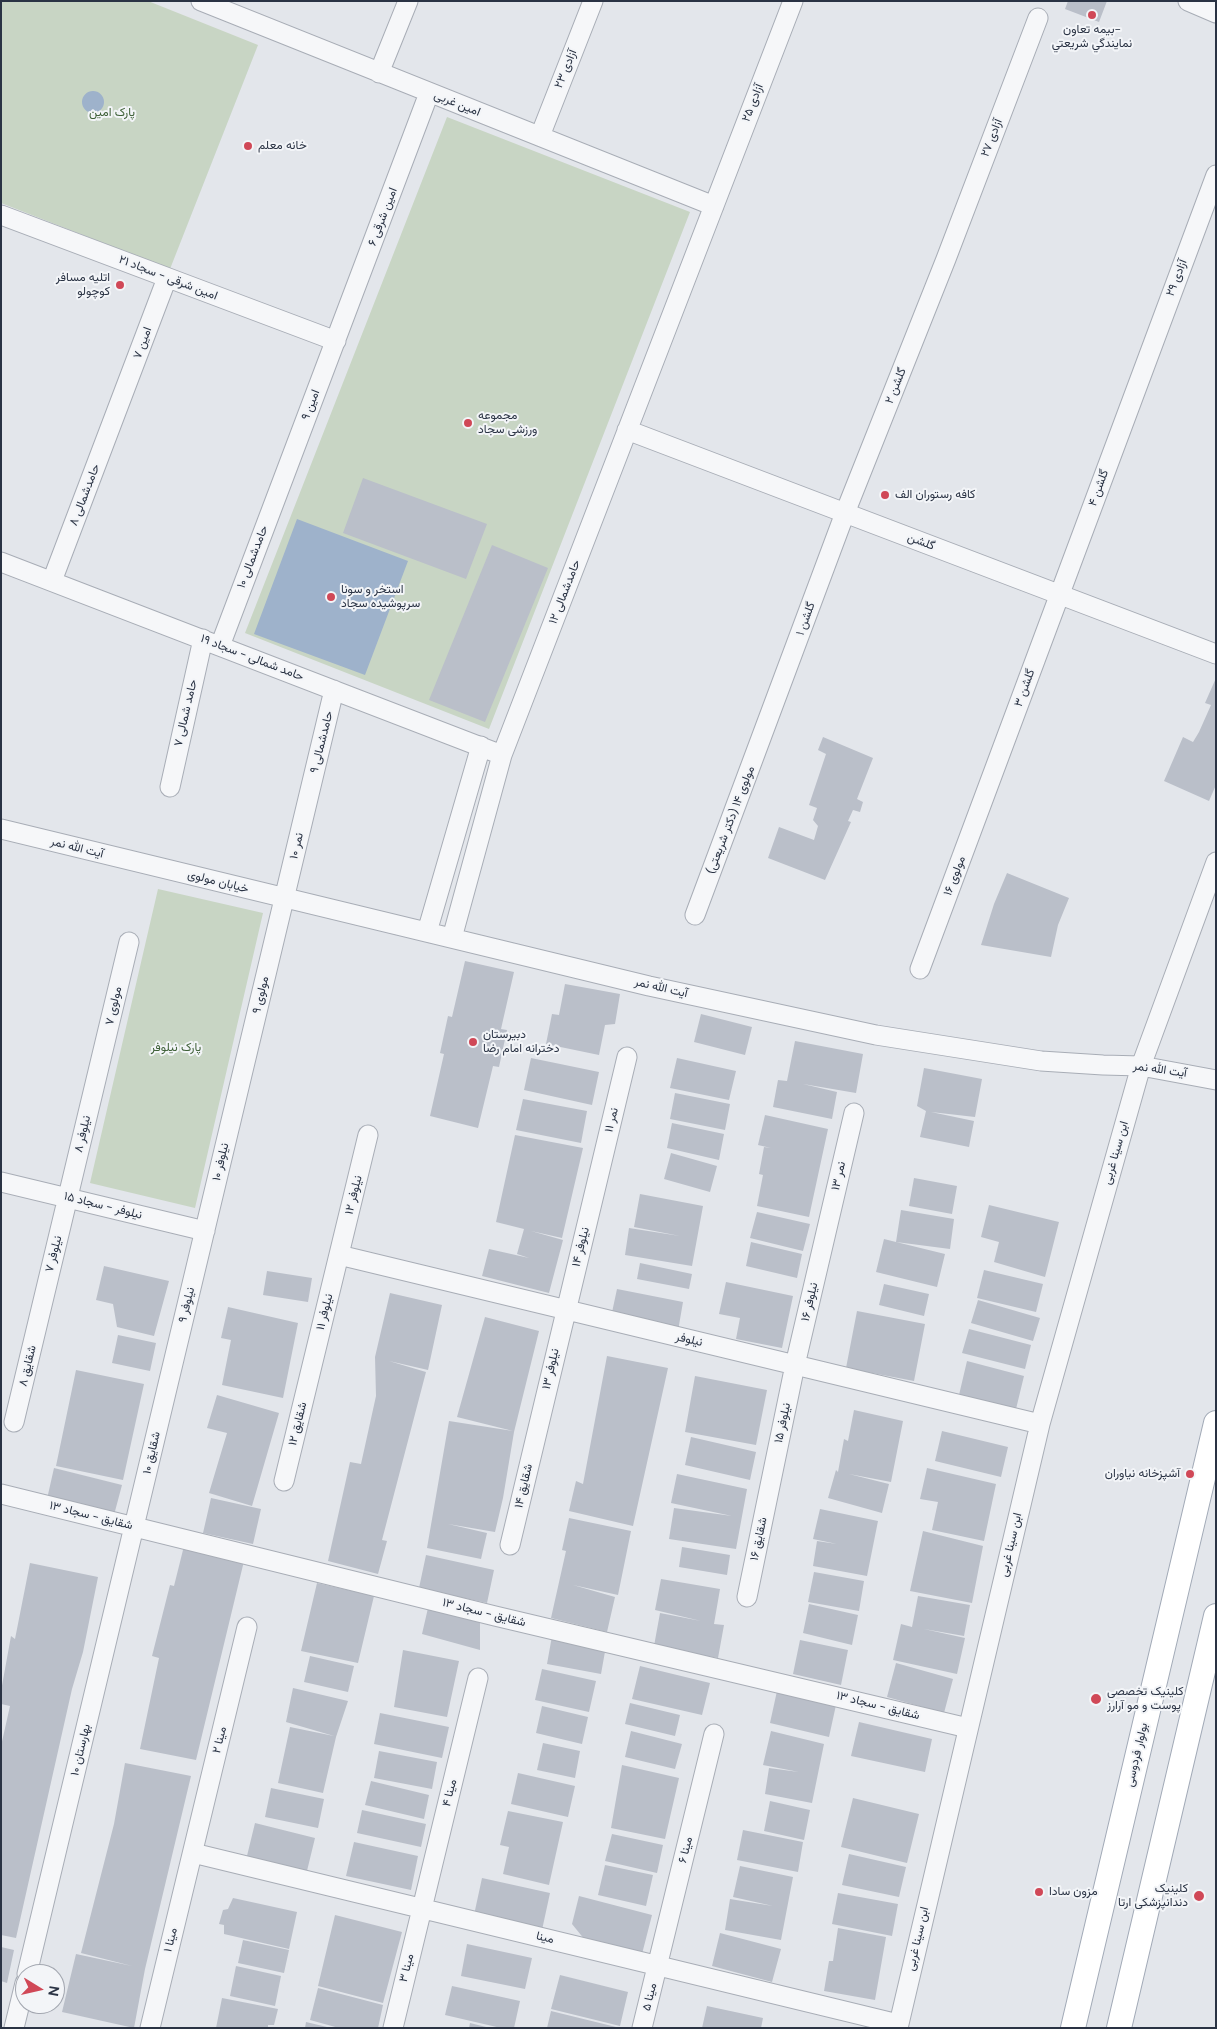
<!DOCTYPE html>
<html>
<head>
<meta charset="utf-8">
<style>
	body { margin:0 }
	#map { position:relative; width:1217px; height:2029px; overflow:hidden; background:#e3e6eb; font-family:"DM Sans",sans-serif }
	canvas { display:block }
	.frame { position:absolute; inset:0; border:2px solid #2a3344; pointer-events:none }
	.north { position:absolute; left:15px; top:1964px; width:50px; height:50px; box-sizing:border-box; background:#f3f5f8; border:1px solid #a3a7b0; border-radius:50%; rotate:99deg; font-size:14px; font-weight:700; line-height:20px; text-align:center; color:#2a3344 }
	.north::after { content:''; display:block; margin:auto; width:18px; height:22px; background:#d04857; clip-path:polygon(50% 0,100% 100%,50% 72%,0 100%) }
</style>
</head>
<body>
<div id="map">
<canvas width="1217" height="2029"></canvas>
<div class="frame"></div>
<div class="north">N</div>
</div>
<script>
const c = document.querySelector('canvas').getContext('2d');
c.lineJoin = 'round';
function fill(path, color) { c.fillStyle = color; c.fill(path, 'evenodd'); }
function strokePath(path, color, width, dash) { c.strokeStyle = color; c.lineWidth = width; c.lineCap = dash ? 'butt' : 'round'; c.setLineDash(dash || []); c.stroke(path); }
function label(font, color, halo, rows, align = 'center') {
  c.font = font + ' "DM Sans",Vazirmatn,sans-serif'; c.lineWidth = 4; c.setLineDash([]); c.textBaseline = 'middle'; c.strokeStyle = halo; c.fillStyle = color; for (const [text, x, y, turn = 0] of rows) {
    c.save(); c.translate(x, y); c.rotate((+turn || 0) * Math.PI / 180); c.textAlign = isNaN(turn) ? turn : align; if (halo) c.strokeText(text, 0, 0); c.fillText(text, 0, 0); c.restore();
  }
}
fill(new Path2D(`
	M1,1H148L258,45L170,269L1,203Z
	M447,117L690,212L489,729L245,633Z
	M158,889L263,913L195,1208L90,1183Z`), '#c8d5c4');
fill(new Path2D(`
	M82 102a11 11 0 1 1 22 0a11 11 0 1 1-22 0Z
	M297,519L408,561L365,675L254,634Z`), '#9eb2cb');
fill(new Path2D(`
	M1068,1H1107L1099,22L1065,9Z
	M363,478L487,524L466,579L343,533Z
	M492,545L548,568L485,722L429,700Z
	M1216,678V785L1209,801L1164,781L1183,737L1193,742L1199,732L1211,705L1205,703Z
	M823,737L873,758L857,799L863,802L860,812L853,810L848,821L851,822L825,880L768,858L779,827L814,840L818,826L813,820L817,808L809,805L826,754L818,750Z
	M1007,873L1069,898L1058,925L1051,957L981,945L994,904Z
	M465,961L514,972L501,1029L507,1030L499,1067L493,1066L478,1128L430,1116L444,1054L440,1053L448,1016L452,1017Z
	M565,984L620,994L615,1024L605,1025L599,1055L546,1044L552,1014L559,1015Z
	M701,1014L752,1027L745,1055L694,1042Z
	M795,1041L863,1054L856,1093L803,1084L837,1092L832,1119L773,1107L778,1080L787,1081Z
	M531,1058L599,1072L592,1105L524,1090Z
	M677,1058L736,1071L729,1100L670,1088Z
	M924,1068L982,1079L975,1117L931,1112L974,1121L969,1147L920,1137L926,1111L917,1106Z
	M675,1093L730,1104L725,1130L670,1119Z
	M523,1099L587,1111L581,1143L516,1130Z
	M765,1115L828,1129L809,1217L757,1206L763,1175L759,1174L764,1147L771,1148L758,1145Z
	M672,1123L724,1134L719,1160L667,1148Z
	M515,1135L583,1148L562,1238L531,1231L563,1240L549,1293L482,1276L489,1249L529,1258L517,1254L524,1229L496,1222Z
	M671,1153L717,1166L710,1192L664,1179Z
	M914,1178L957,1186L952,1214L909,1206Z
	M640,1194L703,1206L692,1266L625,1255L629,1228L680,1236L634,1227Z
	M989,1205L1059,1222L1045,1277L994,1262L999,1242L981,1237Z
	M901,1210L954,1219L950,1249L896,1242L945,1254L937,1287L876,1272L884,1239L896,1242Z
	M757,1212L810,1224L803,1251L750,1238Z
	M751,1242L802,1254L797,1278L746,1266Z
	M640,1263L692,1274L689,1289L637,1279Z
	M104,1266L169,1281L154,1336L117,1327L113,1304L96,1300Z
	M984,1270L1043,1284L1036,1312L977,1298Z
	M267,1271L312,1278L308,1302L263,1295Z
	M726,1282L793,1296L782,1348L736,1339L740,1318L719,1314Z
	M884,1284L929,1294L924,1316L879,1305Z
	M617,1289L683,1302L678,1331L611,1317Z
	M390,1293L442,1305L428,1370L389,1361L426,1372L382,1540L387,1541L378,1574L328,1561L350,1462L361,1464L376,1396L375,1357Z
	M978,1300L1040,1318L1033,1341L971,1323Z
	M228,1307L298,1323L283,1398L222,1385L231,1340L221,1338Z
	M857,1311L925,1324L914,1381L846,1368Z
	M485,1317L539,1331L514,1432L503,1498L495,1532L448,1524L487,1533L481,1559L427,1548L449,1421L513,1431L457,1417Z
	M969,1329L1031,1345L1025,1369L962,1353Z
	M118,1335L156,1343L150,1371L112,1363Z
	M607,1356L668,1368L633,1526L569,1511L576,1481L583,1484Z
	M967,1361L1024,1376L1016,1409L959,1395Z
	M76,1370L144,1384L123,1480L56,1466Z
	M695,1376L767,1390L756,1445L685,1432Z
	M217,1395L279,1413L252,1506L209,1493L227,1433L207,1428Z
	M854,1410L903,1421L891,1482L849,1474L889,1484L882,1513L828,1498L836,1470L838,1472L844,1439L848,1441Z
	M942,1431L1008,1447L1001,1477L935,1461Z
	M691,1437L756,1452L750,1480L685,1465Z
	M54,1468L122,1485L114,1515L47,1499Z
	M927,1468L996,1484L984,1541L932,1530L938,1502L920,1499Z
	M677,1474L747,1489L736,1549L669,1539L674,1508L732,1516L671,1503Z
	M211,1498L261,1509L253,1544L203,1533Z
	M820,1509L878,1521L867,1576L813,1566L817,1541L837,1544L813,1539Z
	M569,1518L631,1531L618,1595L573,1585L615,1597L607,1632L551,1618L566,1551L562,1550Z
	M923,1531L983,1546L972,1603L910,1591Z
	M184,1546L244,1561L196,1760L140,1749L159,1658L152,1656L170,1585L174,1586Z
	M682,1547L730,1555L727,1575L679,1567Z
	M426,1555L494,1570L487,1603L419,1588Z
	M30,1563L98,1577L83,1652L72,1689L16,1938L1,1935V1746L10,1706L1,1704V1691L11,1636L15,1639Z
	M814,1572L864,1581L859,1611L808,1602Z
	M661,1579L720,1589L714,1624L724,1625L718,1658L654,1646L660,1613L701,1621L655,1610Z
	M317,1583L374,1596L358,1663L301,1651Z
	M918,1596L970,1605L964,1636L924,1629L965,1638L957,1674L893,1660L901,1624L912,1627Z
	M809,1604L858,1615L852,1645L803,1633Z
	M428,1608L480,1622V1650L422,1634Z
	M552,1636L606,1646L601,1674L547,1664Z
	M800,1640L848,1650L841,1685L793,1674Z
	M403,1650L459,1661L447,1717L394,1707Z
	M310,1656L354,1666L348,1692L304,1682Z
	M896,1663L953,1679L944,1713L887,1697Z
	M640,1666L710,1683L702,1715L632,1699Z
	M542,1669L596,1681L589,1712L535,1700Z
	M293,1688L348,1701L336,1737L323,1793L278,1783L290,1727L334,1736L286,1722Z
	M777,1691L836,1705L829,1737L770,1723Z
	M630,1703L680,1715L675,1736L625,1724Z
	M542,1706L588,1717L582,1744L536,1733Z
	M380,1713L449,1727L442,1758L374,1744Z
	M859,1722L932,1739L925,1772L851,1756Z
	M631,1731L682,1744L675,1769L625,1757Z
	M771,1731L824,1744L812,1803L765,1794L769,1768L799,1772L763,1765Z
	M543,1743L580,1751L575,1778L537,1770Z
	M379,1751L437,1762L432,1789L374,1778Z
	M125,1763L191,1776L145,1969L134,2028L62,2012L76,1954L132,1966L81,1953L114,1824Z
	M622,1765L679,1778L665,1839L611,1828Z
	M518,1773L575,1786L568,1817L511,1804Z
	M371,1781L429,1795L424,1819L365,1805Z
	M271,1788L324,1799L318,1828L265,1817Z
	M853,1798L919,1814L907,1863L841,1847Z
	M770,1801L810,1810L804,1840L764,1831Z
	M362,1810L426,1824L421,1847L357,1833Z
	M508,1811L563,1822L549,1885L503,1874L509,1847L500,1845Z
	M255,1823L315,1838L306,1875L246,1860Z
	M743,1830L803,1842L798,1872L737,1860Z
	M612,1834L663,1845L657,1873L605,1861Z
	M354,1842L418,1856L411,1890L346,1876Z
	M849,1854L906,1867L899,1897L842,1885Z
	M605,1865L653,1875L646,1906L598,1895Z
	M740,1866L793,1877L781,1940L725,1930L730,1899L773,1906L733,1897Z
	M482,1878L550,1893L542,1930L474,1915Z
	M838,1893L898,1904L892,1936L832,1924Z
	M579,1896L652,1915L642,1954L585,1940L572,1924Z
	M233,1898L297,1912L289,1949L224,1934V1925L219,1924L223,1910L228,1909Z
	M335,1915L402,1932L383,2003L318,1986Z
	M838,1928L886,1937L875,2000L824,1991L829,1961H833Z
	M720,1933L781,1949L772,1982L712,1966Z
	M243,1940L289,1950L284,1973L238,1963Z
	M467,1944L532,1958L525,1989L461,1976Z
	M1,1947L14,1950L7,1983L1,1981Z
	M236,1966L281,1976L275,2006L230,1996Z
	M560,1975L628,1992L620,2026L551,2009Z
	M452,1986L520,2001L514,2028H501L445,2015Z
	M318,1988L383,2005L378,2028H339L310,2020Z
	M222,1998L278,2009L274,2025H268V2028H216Z
	M707,2006L763,2018L761,2028H702Z
	M551,2011L616,2027V2028H547Z
	M306,2022L327,2027V2028H305Z
	M470,2023L486,2027V2028H469Z`), '#babfc9');
const minor = new Path2D(`
	M201,1L714,206
	M1188,1L1216,13
	M379,73L408,1
	M540,136L593,1
	M1,215L336,341
	M627,430L1216,654
	M1,562L502,755
	M52,581L167,278
	M220,646L429,93
	M170,787L203,639
	M1,829L649,986L876,1035L1041,1061L1103,1065L1141,1066L1216,1080
	M695,915L845,513L946,259L1038,18
	M427,932L481,746
	M452,938L502,755L793,1
	M920,969L1216,175
	M1,1182L205,1231
	M339,1255L1040,1424
	M14,1422L129,942
	M284,1481L368,1135
	M1,1494L495,1616L968,1728
	M510,1545L627,1057
	M747,1597L795,1365L854,1113
	M193,1853L898,2024
	M27,1974L334,690
	M14,2028L25,1983
	M150,2028L247,1627
	M393,2028L478,1678
	M642,2028L714,1734
	M898,2028L1040,1424L1141,1066L1216,862`);
const major = new Path2D(`
	M1073,2028L1216,1423
	M1119,2028L1216,1616`);
strokePath(minor, '#a8adb6', 21);
strokePath(major, '#a2aab7', 26);
strokePath(minor, '#f6f7f9', 19);
strokePath(major, '#fff', 24);
for (const [x, y, r, color] of [
	[1092,15,5,"#d04857"],
	[248,146,5,"#d04857"],
	[120,285,5,"#d04857"],
	[468,423,5,"#d04857"],
	[885,495,5,"#d04857"],
	[331,597,5,"#d04857"],
	[473,1042,5,"#d04857"],
	[1190,1474,5,"#d04857"],
	[1096,1699,6,"#d04857"],
	[1039,1892,5,"#d04857"],
	[1199,1896,6,"#d04857"]
]) { const dot = new Path2D(); dot.arc(x, y, r, 0, 2 * Math.PI); c.fillStyle = color; c.fill(dot); strokePath(dot, '#f3f5f8', 2); }
label('12px', '#2a3344', '#f3f5f8', [
	["بيمه تعاون-",1092,30,"center"],
	["نمايندگي شريعتي",1092,44,"center"],
	["خانه معلم",258,146],
	["اتليه مسافر",110,278,"right"],
	["كوچولو",110,292,"right"],
	["مجموعه",478,416],
	["ورزشی سجاد",478,430],
	["کافه رستوران الف",895,495],
	["استخر و سونا",341,590],
	["سرپوشیده سجاد",341,604],
	["دبیرستان",483,1035],
	["دخترانه امام رضا",483,1049],
	["آشپزخانه نیاوران",1180,1474,"right"],
	["کلینیک تخصصی",1107,1692],
	["پوست و مو آرارز",1107,1706],
	["کلینیک",1188,1889,"right"],
	["دندانپزشکی ارتا",1188,1903,"right"],
	["مزون سادا",1049,1892]
], 'left');
label('12px', '#2a3344', '#f3f5f8', [
	["آزادی ۲۳",566,69,-68],
	["آزادی ۲۵",753,103,-69],
	["امین غربی",457,104,22],
	["۲۷ آزادی",992,138,-69],
	["امین شرقی ۶",383,217,-69],
	["امین شرقی - سجاد ۲۱",168,278,21],
	["آزادی ۲۹",1177,278,-69],
	["امین ۷",143,343,-70],
	["گلشن ۲",896,386,-68],
	["امین ۹",311,405,-69],
	["گلشن ۴",1099,488,-70],
	["حامدشمالی ۸",85,495,-69],
	["گلشن",921,542,21],
	["حامدشمالی ۱۰",253,557,-69],
	["حامدشمالی ۱۲",565,592,-69],
	["گلشن ۱",806,619,-70],
	["حامد شمالی - سجاد ۱۹",252,658,21],
	["گلشن ۳",1025,688,-70],
	["حامد شمالی ۷",186,713,-77],
	["حامدشمالی ۹",322,742,-76],
	["مولوی ۱۴ (دکتر شریعتی)",731,820,-69],
	["نمر ۱۰",297,846,-77],
	["آیت الله نمر",77,848,14],
	["مولوی ۱۶",955,876,-69],
	["خیابان مولوی",218,882,14],
	["آیت الله نمر",661,988,13],
	["مولوی ۹",261,995,-77],
	["مولوی ۷",114,1006,-77],
	["آیت الله نمر",1160,1070,8],
	["نمر ۱۱",612,1120,-76],
	["نیلوفر ۸",83,1134,-77],
	["ابن سینا غربی",1116,1153,-74],
	["نیلوفر ۱۰",221,1162,-77],
	["نمر ۱۳",839,1176,-77],
	["نیلوفر ۱۲",354,1195,-76],
	["نیلوفر - سجاد ۱۵",103,1206,14],
	["نیلوفر ۱۴",581,1247,-76],
	["نیلوفر ۷",54,1254,-76],
	["نیلوفر ۱۶",810,1302,-77],
	["نیلوفر ۹",187,1305,-76],
	["نیلوفر ۱۱",325,1312,-76],
	["نیلوفر",689,1340,13],
	["شقایق ۸",28,1366,-77],
	["نیلوفر ۱۳",551,1369,-77],
	["نیلوفر ۱۵",783,1423,-78],
	["شقایق ۱۲",298,1424,-76],
	["شقایق ۱۰",152,1453,-77],
	["شقایق ۱۴",524,1486,-77],
	["شقایق - سجاد ۱۳",91,1516,14],
	["شقایق ۱۶",759,1539,-78],
	["ابن سینا غربی",1011,1545,-77],
	["شقایق - سجاد ۱۳",484,1613,14],
	["شقایق - سجاد ۱۳",878,1706,14],
	["مینا ۲",220,1740,-76],
	["بهارستان ۱۰",81,1750,-77],
	["بولوار فردوسی",1137,1755,-77],
	["مینا ۴",450,1793,-76],
	["مینا ۶",686,1850,-76],
	["مینا",545,1938,14],
	["ابن سینا غربی",918,1939,-77],
	["مینا ۱",171,1940,-76],
	["مینا ۳",407,1968,-76],
	["مینا ۵",650,1997,-76]
]);
label('12px', '#3e6037', '#f3f5f8', [
	["پارک امین",112,113],
	["پارک نیلوفر",176,1048]
]);
</script>
</body>
</html>
